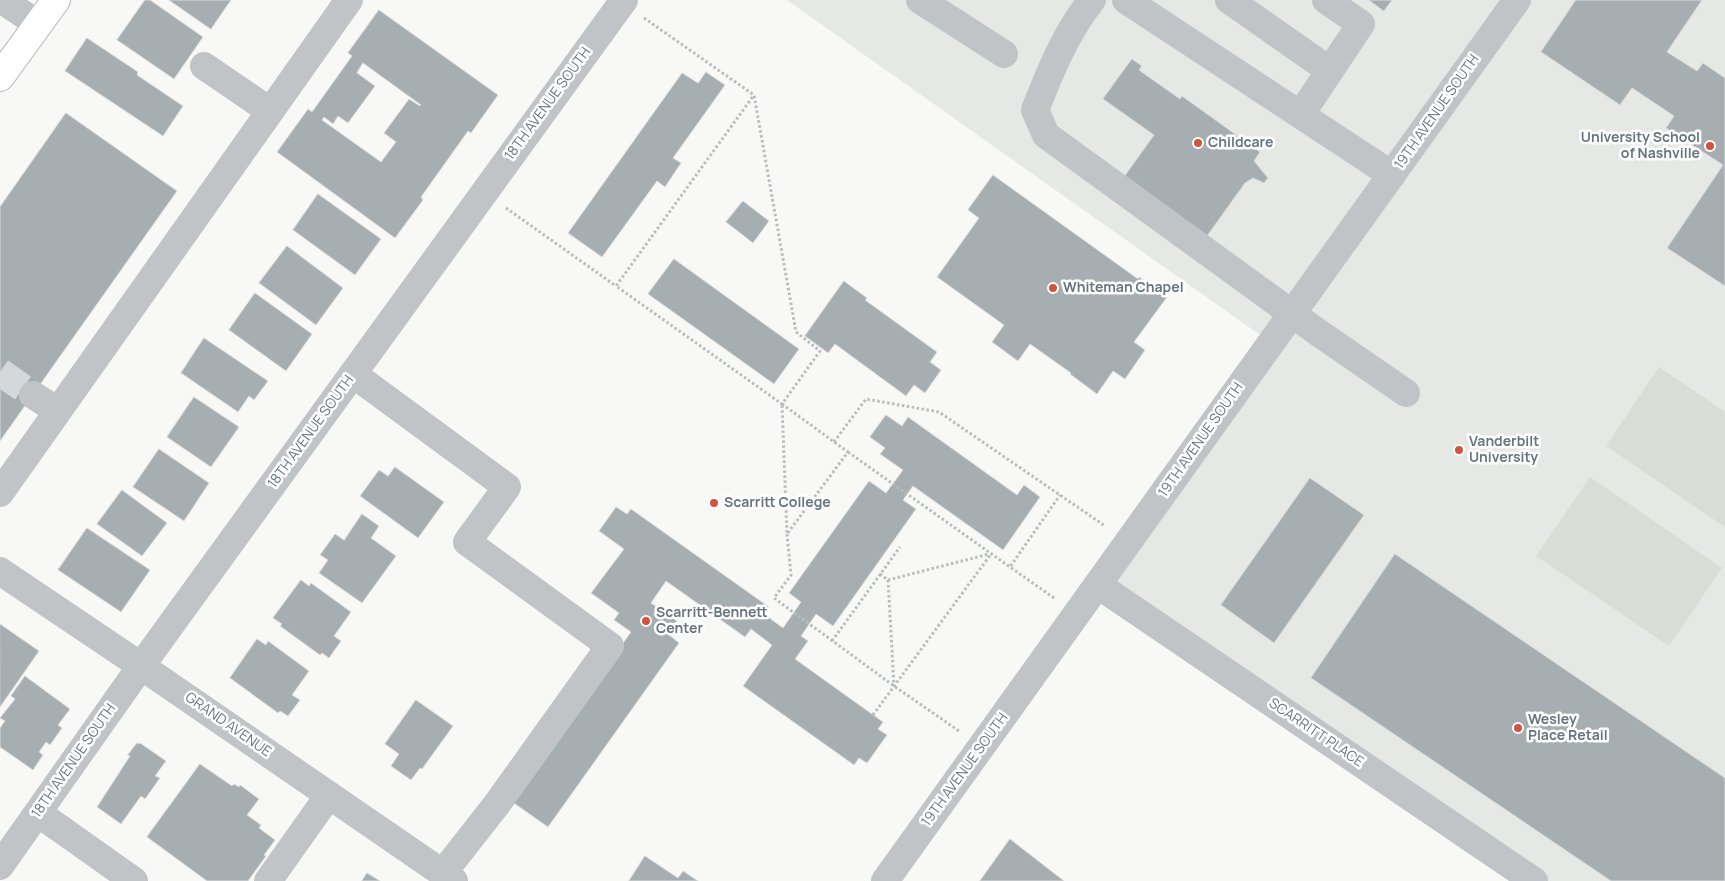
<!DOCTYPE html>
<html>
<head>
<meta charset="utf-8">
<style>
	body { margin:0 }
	canvas { display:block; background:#f8f8f6 }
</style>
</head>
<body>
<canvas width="1725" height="881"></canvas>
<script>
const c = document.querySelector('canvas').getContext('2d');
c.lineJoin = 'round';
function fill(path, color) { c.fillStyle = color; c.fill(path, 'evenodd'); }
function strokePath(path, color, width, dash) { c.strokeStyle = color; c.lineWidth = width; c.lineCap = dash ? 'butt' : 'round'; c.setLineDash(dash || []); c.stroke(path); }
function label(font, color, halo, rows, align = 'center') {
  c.font = font + ' Manrope,sans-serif'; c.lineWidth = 5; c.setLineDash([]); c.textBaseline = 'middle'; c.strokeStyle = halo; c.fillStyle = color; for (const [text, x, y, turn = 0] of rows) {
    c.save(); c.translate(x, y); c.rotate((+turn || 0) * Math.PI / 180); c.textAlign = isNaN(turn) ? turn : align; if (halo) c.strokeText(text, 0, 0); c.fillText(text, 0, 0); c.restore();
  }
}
fill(new Path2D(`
	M787,0H1725V881H1545L1098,585L1270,342Z`), '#e6e8e6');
fill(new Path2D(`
	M1659,367L1725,412V527L1606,446Z
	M1590,477L1722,568L1669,646L1536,556Z`), '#d9ddd6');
const building = new Path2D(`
	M145,0H150L203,37L174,79L117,40Z
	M169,0H231L211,29Z
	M1369,0H1392L1384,11Z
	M1576,0H1702L1667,52L1697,71L1703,63L1725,78V286L1667,248L1723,165L1666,128L1674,116L1632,88L1620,105L1541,52Z
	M379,10L498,95L471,133L468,131L421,197L423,200L395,238L277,152L308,109L312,112L352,56L348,53ZM363,63L421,105L420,106L409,99L384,133L396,142L381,162L322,120L324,117L333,124L338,116L348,123L375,86L357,73Z
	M87,38L138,72L137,75L183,106L163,136L65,71Z
	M1132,59L1142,66L1139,70L1180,99L1182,96L1260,152L1254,161L1268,178L1264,183L1253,178L1245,183L1207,236L1124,177L1154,135L1103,99Z
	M706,72L725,85L673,158L681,163L665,187L657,181L602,257L568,233L682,73L698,83Z
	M66,113L177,191L0,441V207Z
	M993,175L1138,279L1139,277L1167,297L1134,342L1145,350L1125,379L1113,371L1097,394L1070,374L1071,373L1030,344L1018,361L992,342L1004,325L937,277L979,218L968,210Z
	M318,194L381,239L355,275L293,230Z
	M743,201L769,221L753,243L726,222Z
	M287,246L343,288L316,325L259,283Z
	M674,259L799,349L774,384L648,294Z
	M844,281L867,298L865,300L937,352L930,362L941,370L925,393L914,385L906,396L835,344L828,353L805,336Z
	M255,293L312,334L286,371L229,330Z
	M204,338L268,381L254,400L249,396L238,412L181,373Z
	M194,397L239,427L211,467L167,437Z
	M886,415L902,426L908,417L1017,495L1024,485L1040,497L1003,550L913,486L903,500L916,509L833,626L816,614L801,636L808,641L795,659L883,722L878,729L887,735L867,763L859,758L854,765L743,686L772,645L751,629L745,637L666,581L651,603L677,621L668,634L679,643L548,827L511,801L631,632L614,620L619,613L591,593L624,549L599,531L616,507L627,514L631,509L769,607L764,614L783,628L801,602L789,593L869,481L886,493L903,470L880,454L885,448L870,437Z
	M159,449L209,483L184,521L133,487Z
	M395,467L444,502L418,538L360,496L379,470L388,476Z
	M1310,478L1364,515L1274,643L1221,605Z
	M122,490L167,523L142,556L97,524Z
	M362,514L379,526L371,538L396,556L362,603L319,573L328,560L320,555L335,534L344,540Z
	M87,528L150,570L121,612L58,570Z
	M1395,554L1725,778V881H1611L1311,678Z
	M301,580L309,586L311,583L351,612L334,636L341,641L329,658L322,653L320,655L280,626L282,624L273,618Z
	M0,624L39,651L0,707Z
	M257,639L266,645L268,641L309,671L292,695L300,700L288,716L280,711L278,713L230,678Z
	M25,676L70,709L58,725L62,728L50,745L46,742L39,752L43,755L33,770L0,747V728L5,721L0,718L15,699L11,696Z
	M416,700L453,726L422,769L420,768L411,780L391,766L399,754L385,744Z
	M137,743L139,744L140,743L166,761L155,776L160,778L145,799L141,796L121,824L97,807L130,756L128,755Z
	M200,764L232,786L234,784L239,787L240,785L259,799L247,815L261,825L259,828L275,840L264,855L266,856L248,881H207L147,837Z
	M1010,839L1064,881H980Z
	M645,856L678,878L683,871L698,881H629Z
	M367,873L380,881H362Z`);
fill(building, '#a6aeb2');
strokePath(building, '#dadad8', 1);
strokePath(new Path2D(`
	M0,372L33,395`), '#d4d8d8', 28, [28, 14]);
const major = new Path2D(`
	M0,77L56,0`);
strokePath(major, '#b2b7ba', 30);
strokePath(new Path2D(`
	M644,18L754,95L796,332L820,351L782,404L616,286L754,95
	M506,208L616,286
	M782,404L848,452L787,534Z
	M834,442L866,399L939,412L1105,526
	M848,452L1010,567
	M787,534L791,575L774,598L894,686L959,731
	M880,574L888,580L894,686
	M888,580L989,554
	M1054,598L1010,567L1060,495
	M832,641L900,547
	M873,715L991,554`), '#babdbf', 3, [2.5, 2.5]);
strokePath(new Path2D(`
	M2,0L38,24
	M920,0L1004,54
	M1092,0C1066,32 1050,72 1035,110L1046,135L1316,331L1406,393
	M1126,0L1392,175
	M1229,0L1329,70
	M204,66L270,111
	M1301,114L1361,24L1326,0
	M353,374L507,487L467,542L610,646L497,804L443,873
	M33,395L58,411
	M0,493L349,0
	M0,571L141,666L454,881
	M1098,585L1534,881
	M38,813L134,881
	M0,866L141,666L624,0
	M268,881L329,795
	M885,881L1517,0`), '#c0c4c7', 28);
strokePath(major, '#fff', 28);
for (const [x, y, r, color] of [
	[1198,143,5,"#d1543e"],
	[1710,146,5,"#d1543e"],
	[1053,288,5,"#d1543e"],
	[1459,450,5,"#d1543e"],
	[714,503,5,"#d1543e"],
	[646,621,5,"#d1543e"],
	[1518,728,5,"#d1543e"]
]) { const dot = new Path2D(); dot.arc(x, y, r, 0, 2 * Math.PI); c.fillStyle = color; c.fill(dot); strokePath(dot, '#fff', 2); }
label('14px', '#66767e', '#fff', [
	["18TH AVENUE SOUTH",548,104,-54],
	["19TH AVENUE SOUTH",1437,112,-55],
	["18TH AVENUE SOUTH",311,432,-54],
	["19TH AVENUE SOUTH",1201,440,-55],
	["GRAND AVENUE",228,725,35],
	["SCARRITT PLACE",1316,733,34],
	["18TH AVENUE SOUTH",74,761,-55],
	["19TH AVENUE SOUTH",965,770,-54]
]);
label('bold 14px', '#66767e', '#fff', [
	["University School",1700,138,"right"],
	["of Nashville",1700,154,"right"],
	["Childcare",1208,143],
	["Whiteman Chapel",1063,288],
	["Vanderbilt",1469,442],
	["University",1469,458],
	["Scarritt College",724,503],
	["Scarritt-Bennett",656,613],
	["Center",656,629],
	["Wesley",1528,720],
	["Place Retail",1528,736]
], 'left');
</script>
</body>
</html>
